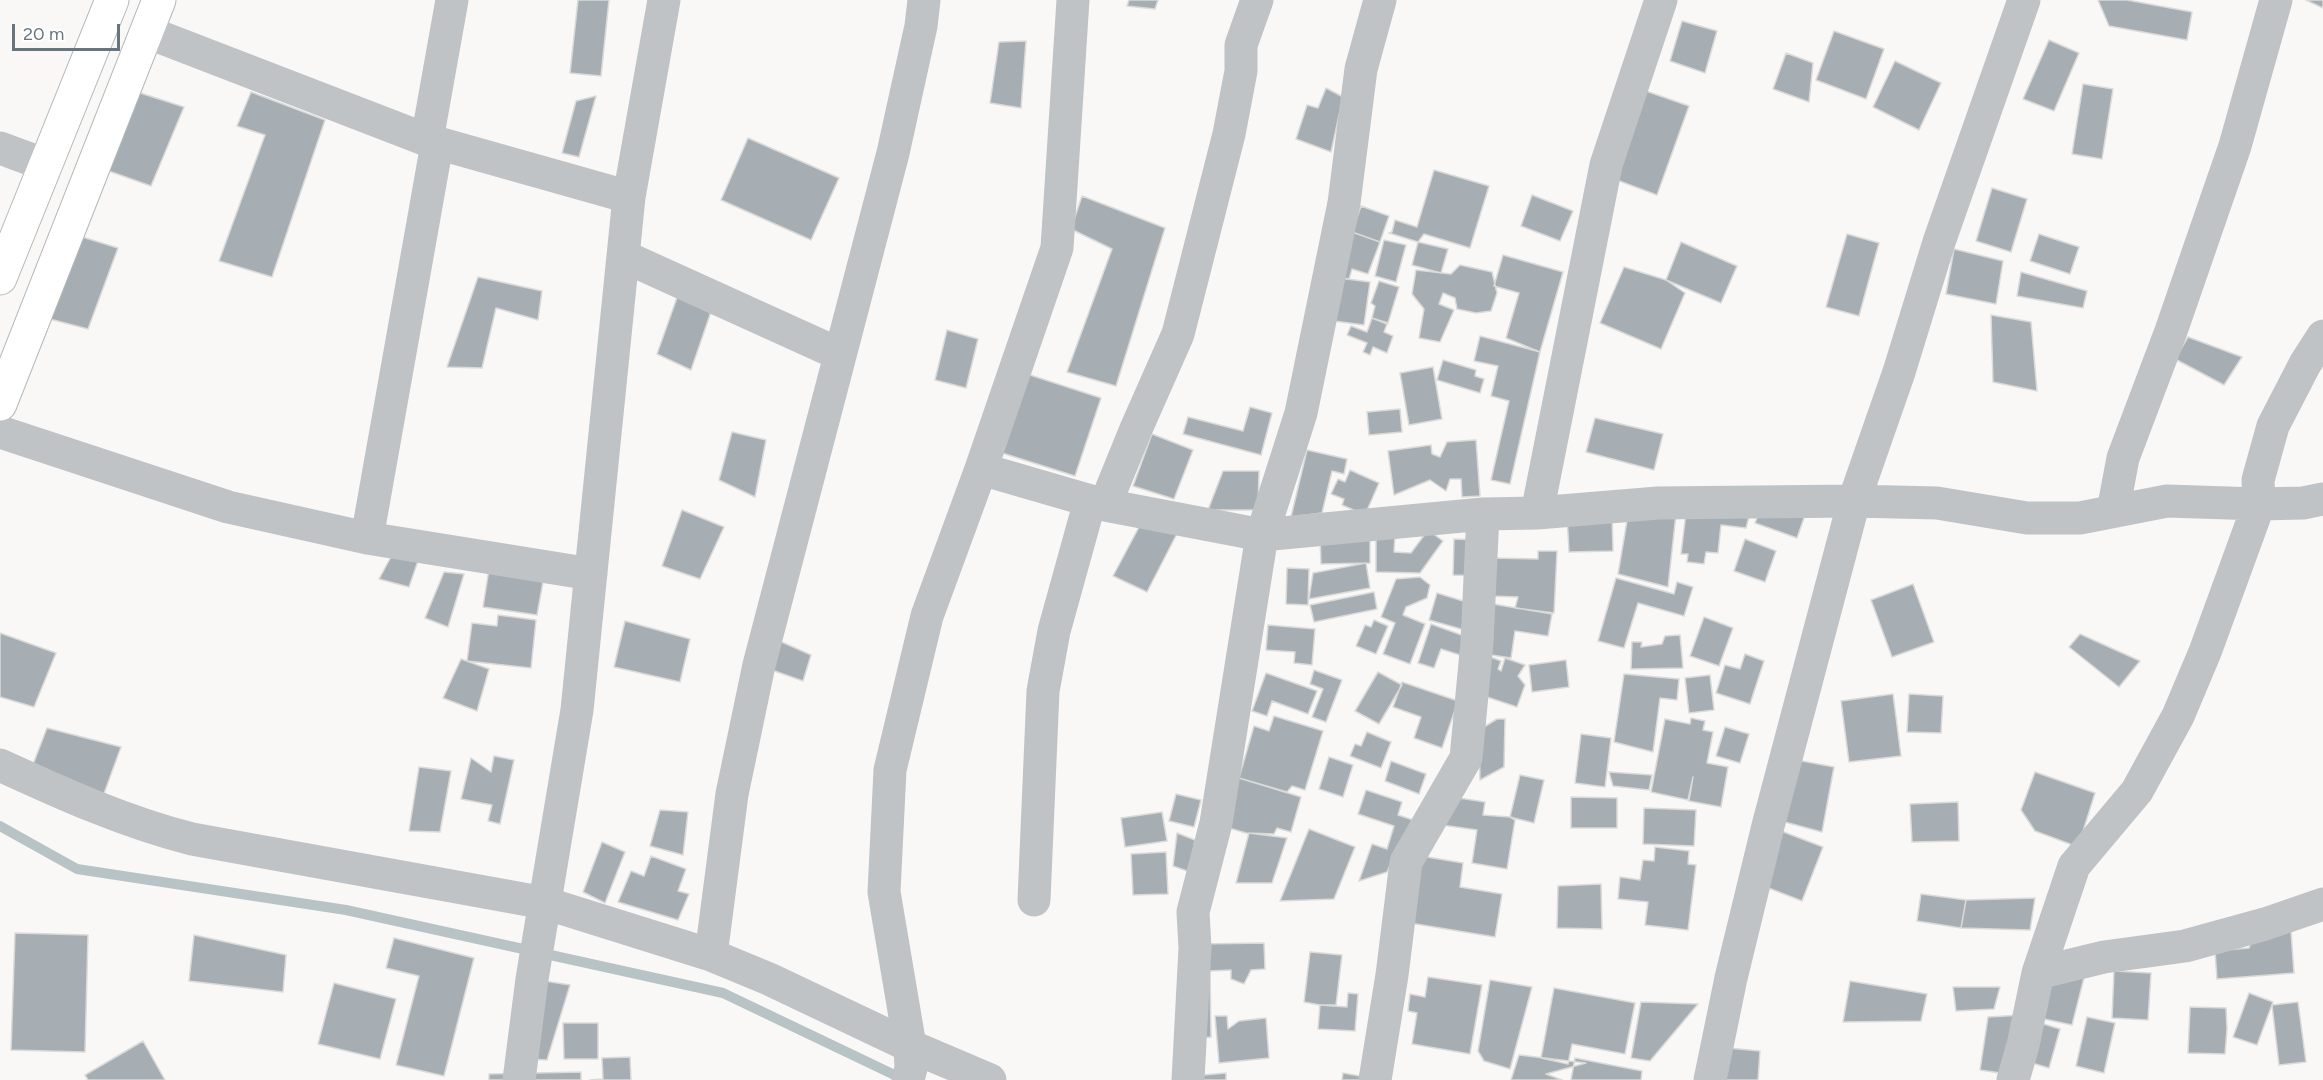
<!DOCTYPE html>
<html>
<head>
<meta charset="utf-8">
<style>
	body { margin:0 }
	#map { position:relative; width:2323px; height:1080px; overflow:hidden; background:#f9f8f7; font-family:Figtree,sans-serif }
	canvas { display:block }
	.scale { position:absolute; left:12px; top:24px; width:108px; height:27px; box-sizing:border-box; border:3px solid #67767e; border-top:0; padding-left:8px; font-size:18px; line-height:21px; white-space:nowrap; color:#67767e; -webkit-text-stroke:4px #fff; paint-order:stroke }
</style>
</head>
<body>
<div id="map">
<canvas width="2323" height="1080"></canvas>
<div class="scale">20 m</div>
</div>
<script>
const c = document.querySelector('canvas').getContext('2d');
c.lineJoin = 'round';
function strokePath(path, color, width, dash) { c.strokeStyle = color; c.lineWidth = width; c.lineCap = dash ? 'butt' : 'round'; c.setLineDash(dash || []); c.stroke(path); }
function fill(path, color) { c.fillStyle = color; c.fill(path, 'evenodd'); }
strokePath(new Path2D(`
	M0,826L77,869L346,910L723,993L905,1080`), '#b8c3c6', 10);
const building = new Path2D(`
	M578,0H609L601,76L570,73Z
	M1129,0H1158L1155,9L1127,6Z
	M2098,0H2127L2192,12L2187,40L2109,26Z
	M2306,0H2323V8Z
	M1682,21L1717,31L1705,73L1670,61Z
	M1834,31L1884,49L1866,99L1816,80Z
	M2049,40L2079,53L2054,111L2023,99Z
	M1026,41L1021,108L990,103L999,42Z
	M1786,53L1813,63L1809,102L1773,89Z
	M1895,61L1941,83L1919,130L1873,107Z
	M2083,84L2113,89L2102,159L2072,154Z
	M1326,88L1343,97L1331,152L1296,139L1307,105L1318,108Z
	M131,90L184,107L151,186L106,170Z
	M1646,91L1689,106L1657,195L1614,179Z
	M251,92L325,120L272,277L219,261L265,135L237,126Z
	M596,96L579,157L562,153L576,101Z
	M748,138L839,178L811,240L721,200Z
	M1434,170L1489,186L1470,248L1424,234L1418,242L1389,233L1392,232L1395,220L1417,227Z
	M1992,188L2027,199L2011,252L1976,241Z
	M1532,195L1573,211L1560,241L1521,226Z
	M1082,196L1165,228L1116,386L1067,372L1112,249L1071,229Z
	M1361,206L1389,216L1380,242L1352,232Z
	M1352,232L1380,242L1368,274L1352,269L1349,279L1334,276Z
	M1847,234L1879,243L1859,316L1826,307Z
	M2039,234L2079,247L2070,274L2030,261Z
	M76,235L118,248L88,329L42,317Z
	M1384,240L1406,245L1396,282L1375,276Z
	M1418,242L1448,249L1441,273L1412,265Z
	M1681,242L1737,266L1721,303L1666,280Z
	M1954,249L2003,261L1996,304L1946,294Z
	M1503,255L1563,272L1540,352L1506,338L1519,293L1494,286Z
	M1460,265L1492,272L1497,293L1491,311L1476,313L1457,309L1455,298L1443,293L1439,304L1454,310L1440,342L1419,338L1424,309L1412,294L1416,270L1451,274Z
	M1624,267L1666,280L1685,293L1661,349L1600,323Z
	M2021,272L2087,291L2083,308L2017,296Z
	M478,277L542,291L538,320L496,308L482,368L447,367Z
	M1339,278L1370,282L1364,325L1334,321Z
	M1379,281L1399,287L1388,323L1372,318L1375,306L1371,303Z
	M679,292L713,306L691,370L657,354Z
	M1991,315L2031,322L2037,391L1993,382Z
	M1372,318L1387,324L1384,332L1393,336L1387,353L1373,347L1370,355L1363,352L1367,343L1347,335L1351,326L1367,332Z
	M947,330L978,339L966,388L935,380Z
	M1480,336L1540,352L1510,484L1491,480L1509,401L1491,396L1498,366L1474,361Z
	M2188,337L2242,357L2224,385L2175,359Z
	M1443,360L1476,370L1475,376L1484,379L1480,393L1437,380Z
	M1433,367L1442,419L1409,425L1400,373Z
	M1024,373L1101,398L1075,476L999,452Z
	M1250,407L1272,413L1261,455L1183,434L1188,417L1243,431Z
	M1400,409L1402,432L1369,435L1367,412Z
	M1595,418L1663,434L1654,470L1586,452Z
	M732,432L766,440L755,497L719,480Z
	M1152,434L1193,450L1174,499L1133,486Z
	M1476,440L1480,496L1462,497L1461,479H1450L1446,491L1430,480L1394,495L1388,451L1431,445L1432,454L1440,457L1447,442Z
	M1307,450L1347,459L1344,474L1332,471L1322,513L1291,517Z
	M1350,470L1379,483L1365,515L1342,505L1344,499L1331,494L1338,479L1345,482Z
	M1223,471H1259L1258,510H1208Z
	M1687,504L1752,505L1746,528L1721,525L1718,553L1706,552L1704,564L1687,562L1688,554H1681Z
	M1762,505L1805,515L1797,538L1755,523Z
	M1629,509L1676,514L1668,587L1618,574Z
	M682,510L724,527L700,579L662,566Z
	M1147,512L1184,520L1147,592L1113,576Z
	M1612,513L1613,551L1569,552L1567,515Z
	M1428,530L1443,541L1420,573L1376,572V535L1395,536L1394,552L1411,553Z
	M1370,535V563L1321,564L1320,537Z
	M1454,539L1480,540L1479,576L1453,575Z
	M1745,539L1776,551L1765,582L1734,571Z
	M1538,551H1557L1554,613L1515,608L1518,597L1491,596L1493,558L1538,559Z
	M391,557L419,558L409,587L379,579Z
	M490,563L545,571L537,615L483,607Z
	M1366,563L1370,588L1309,599L1313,573Z
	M1287,568L1309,569L1308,605L1286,604Z
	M444,572L464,574L448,627L425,618Z
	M1420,577L1430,585L1427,598L1406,607L1403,615L1425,624L1410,664L1383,654L1395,623L1381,617L1396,579Z
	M1616,578L1674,594L1677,582L1693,587L1684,616L1638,603L1624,648L1598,641Z
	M1913,584L1934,642L1892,657L1871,600Z
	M1374,592L1377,609L1314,622L1310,605Z
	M1437,593L1476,605L1468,631L1429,620Z
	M1493,604L1552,614L1548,636L1515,631L1511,658L1485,654Z
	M498,615L536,620L531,668L467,661L472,623L497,626Z
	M1704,617L1733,628L1719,666L1690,656Z
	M1374,620L1388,626L1376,654L1356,646L1365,625L1371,627Z
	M625,621L690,639L680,682L614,667Z
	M1431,624L1467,637L1460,655L1441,649L1434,668L1418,663Z
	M1268,625L1315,629L1312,665L1294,663L1295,652L1266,650Z
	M0,633L56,653L34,707L0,697Z
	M2080,634L2140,661L2119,687L2069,647Z
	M1680,635L1683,668L1631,669L1632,642H1642L1641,647L1662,644L1665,636Z
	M775,639L811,655L803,681L769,669Z
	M1745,654L1764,661L1750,704L1716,693L1725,665L1740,669Z
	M1488,656L1501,661L1498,669L1501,671L1505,658L1525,665L1518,676L1525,685L1517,707L1475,693Z
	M461,659L489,669L477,711L443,698Z
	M1566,660L1569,687L1532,692L1529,665Z
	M1314,670L1342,680L1326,722L1312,717L1323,689L1310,684Z
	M1378,672L1402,685L1379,724L1355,711Z
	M1266,673L1317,691L1308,714L1272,701L1267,716L1252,711Z
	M1624,674L1679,679L1677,700L1660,698L1653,752L1614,742Z
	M1710,675L1714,710L1689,713L1685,678Z
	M1402,682L1458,701L1442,748L1414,738L1421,717L1393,707Z
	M1893,694L1901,756L1849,762L1841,701Z
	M1909,694L1943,696L1941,733L1907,732Z
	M1274,716L1323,731L1305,790L1292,786L1287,792L1239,778L1254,726L1269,731Z
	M1691,718L1705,721L1703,730L1713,732L1707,763L1728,767L1721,807L1689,801L1693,777L1688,800L1651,792L1665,719L1690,724Z
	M1497,719H1505L1504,767L1480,780L1479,730Z
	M1725,727L1749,734L1740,763L1716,756Z
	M47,728L121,747L102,799L32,767Z
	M1367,732L1391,742L1381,768L1350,756L1355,744L1361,746Z
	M1581,734L1611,738L1605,787L1575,783Z
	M494,756L514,760L500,824L488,821L492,805L461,799L471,758L491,772Z
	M1329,757L1353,765L1343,797L1319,789Z
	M1786,758L1834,767L1822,832L1770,818Z
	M1391,761L1426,774L1419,794L1385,781Z
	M419,767L451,771L440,832L409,831Z
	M1609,772L1652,775L1649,790L1613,786Z
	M2035,772L2095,793L2078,847L2035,831L2021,810Z
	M1520,775L1544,780L1534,823L1510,817Z
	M1239,778L1301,797L1291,832L1277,828L1274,834L1246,833L1219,825Z
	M1366,790L1402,802L1398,815L1413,820L1392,860L1387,872L1359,881L1372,844L1387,849L1394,826L1358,814Z
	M1176,794L1201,800L1194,827L1169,821Z
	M1446,796L1485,802L1483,815L1510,817L1515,820L1507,869L1472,863L1477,830L1442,825Z
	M1571,797L1617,798V828H1571Z
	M1958,802L1959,841L1912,842L1910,804Z
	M1644,808L1696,810L1694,846L1643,844Z
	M660,810L688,812L683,855L650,846Z
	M1162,812L1167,841L1125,847L1121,818Z
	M1768,826L1823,847L1802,901L1748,880Z
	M1309,829L1355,847L1334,899L1280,901Z
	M1177,833L1195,840L1190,872L1173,866Z
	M1249,833L1287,838L1272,883H1236Z
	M602,842L625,852L605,903L583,892Z
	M1655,847L1689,851L1688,864L1696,865L1688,930L1645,925L1648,902L1618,899L1620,877L1640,880L1643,860L1654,861Z
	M1166,852L1168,894L1133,895L1131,854Z
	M651,856L686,869L678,891L689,894L678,920L618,902L631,871L644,876Z
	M1421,856L1463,863L1460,887L1502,894L1495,937L1410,923Z
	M1601,884L1602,929L1557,928L1558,886Z
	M1921,894L1966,900L1961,928L1917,921Z
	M2035,898L2030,930L1961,928L1966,900Z
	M2291,931L2294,973L2217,979L2215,951L2249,948L2254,934Z
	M15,933L88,935L85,1052L11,1050Z
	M194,935L286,955L283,992L189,981Z
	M394,938L474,958L444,1076L396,1065L419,976L386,968Z
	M1264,943L1265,969L1251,970L1244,984L1231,979V970L1210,971L1211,1037L1198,1038L1197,944Z
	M1310,952L1342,955L1336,1005H1320L1304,1002Z
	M2114,971L2151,973L2148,1020L2112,1018Z
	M2085,974L2072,1025L2035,1017L2045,978Z
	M1428,977L1482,985L1470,1054L1412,1044L1417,1013L1408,1011L1410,994L1425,997Z
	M532,979L570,985L547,1060L513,1058Z
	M1490,980L1532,987L1510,1069L1484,1061L1478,1051Z
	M1850,981L1927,994L1921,1021L1843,1022Z
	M334,983L396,999L380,1059L318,1044Z
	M1953,987H2000L1994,1009L1956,1011Z
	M1554,988L1635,1003L1625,1054L1572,1044L1568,1064L1541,1058Z
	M1348,993L1358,994L1355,1031L1318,1029L1320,1005L1347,1007Z
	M2249,993L2273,1002L2257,1045L2233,1037Z
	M1641,1002L1698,1004L1650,1061L1631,1058Z
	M2298,1002L2306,1062L2279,1065L2272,1005Z
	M2190,1007L2226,1008L2227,1029L2225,1054L2188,1053Z
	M2023,1015L2007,1074L1980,1070L1988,1017Z
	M1215,1016H1227L1228,1029L1239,1021L1266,1018L1269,1058L1219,1063Z
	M2087,1017L2115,1023L2104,1073L2076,1066Z
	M2034,1021L2060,1029L2049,1068L2022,1060Z
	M563,1023H598V1059H564Z
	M143,1041L165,1080H88L85,1075Z
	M1718,1047L1760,1051L1758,1080H1714Z
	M1519,1055L1586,1063L1546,1074L1562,1080H1511Z
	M630,1057L631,1080H590L603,1079L602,1058Z
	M1575,1058L1642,1071L1641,1080H1571Z
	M581,1072V1080H489V1074Z
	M1226,1073V1080H1193V1076Z
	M1343,1073L1371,1078L1370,1080H1342Z`);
fill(building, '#a7aeb3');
strokePath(building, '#dadad9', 1.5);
const major = new Path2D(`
	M0,278L112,0
	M0,404L159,0`);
strokePath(major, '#b3b8ba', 35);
strokePath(new Path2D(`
	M147,32L427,140L629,197
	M427,140L452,0
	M0,148L46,165
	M623,256L839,354
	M0,432L228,507L367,538L591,574
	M981,469L1105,505L1262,535L1483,514L1537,513L1658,503L1854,501L1937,503L2027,518H2080L2167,501L2259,504L2303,503L2323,499
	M1105,505L1136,429L1178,334L1229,134L1241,71V45L1257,0
	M2113,511L2123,458L2171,331L2235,146L2276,0
	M1537,513L1606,165L1661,0
	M367,538L437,144
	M0,765C63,794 125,822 192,839L545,903L711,955L769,979L910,1046L990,1080
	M1034,900L1043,691L1054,631L1090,501
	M711,955L732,794L759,665L893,153L921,26L924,0
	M2038,973L2104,957L2185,946L2265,924L2323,904
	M519,1080L532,979L577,710L629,197L664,0
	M908,1080L911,1068L910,1046L884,892L890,770L927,616L981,469L1057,248L1073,0
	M1188,1080L1195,948L1193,912L1216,823L1262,535L1301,413L1344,203L1361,69L1380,0
	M1375,1080L1392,975L1406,862L1466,758L1477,642L1483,514
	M1710,1080L1731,978L1768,826L1854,501L1899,372L1939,242L2024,0
	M2013,1080L2023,1045L2038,973L2074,866L2137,791L2178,716L2205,652L2259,504L2258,480L2273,426L2305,364L2323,336`), '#bfc3c6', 33);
strokePath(major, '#fff', 33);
</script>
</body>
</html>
